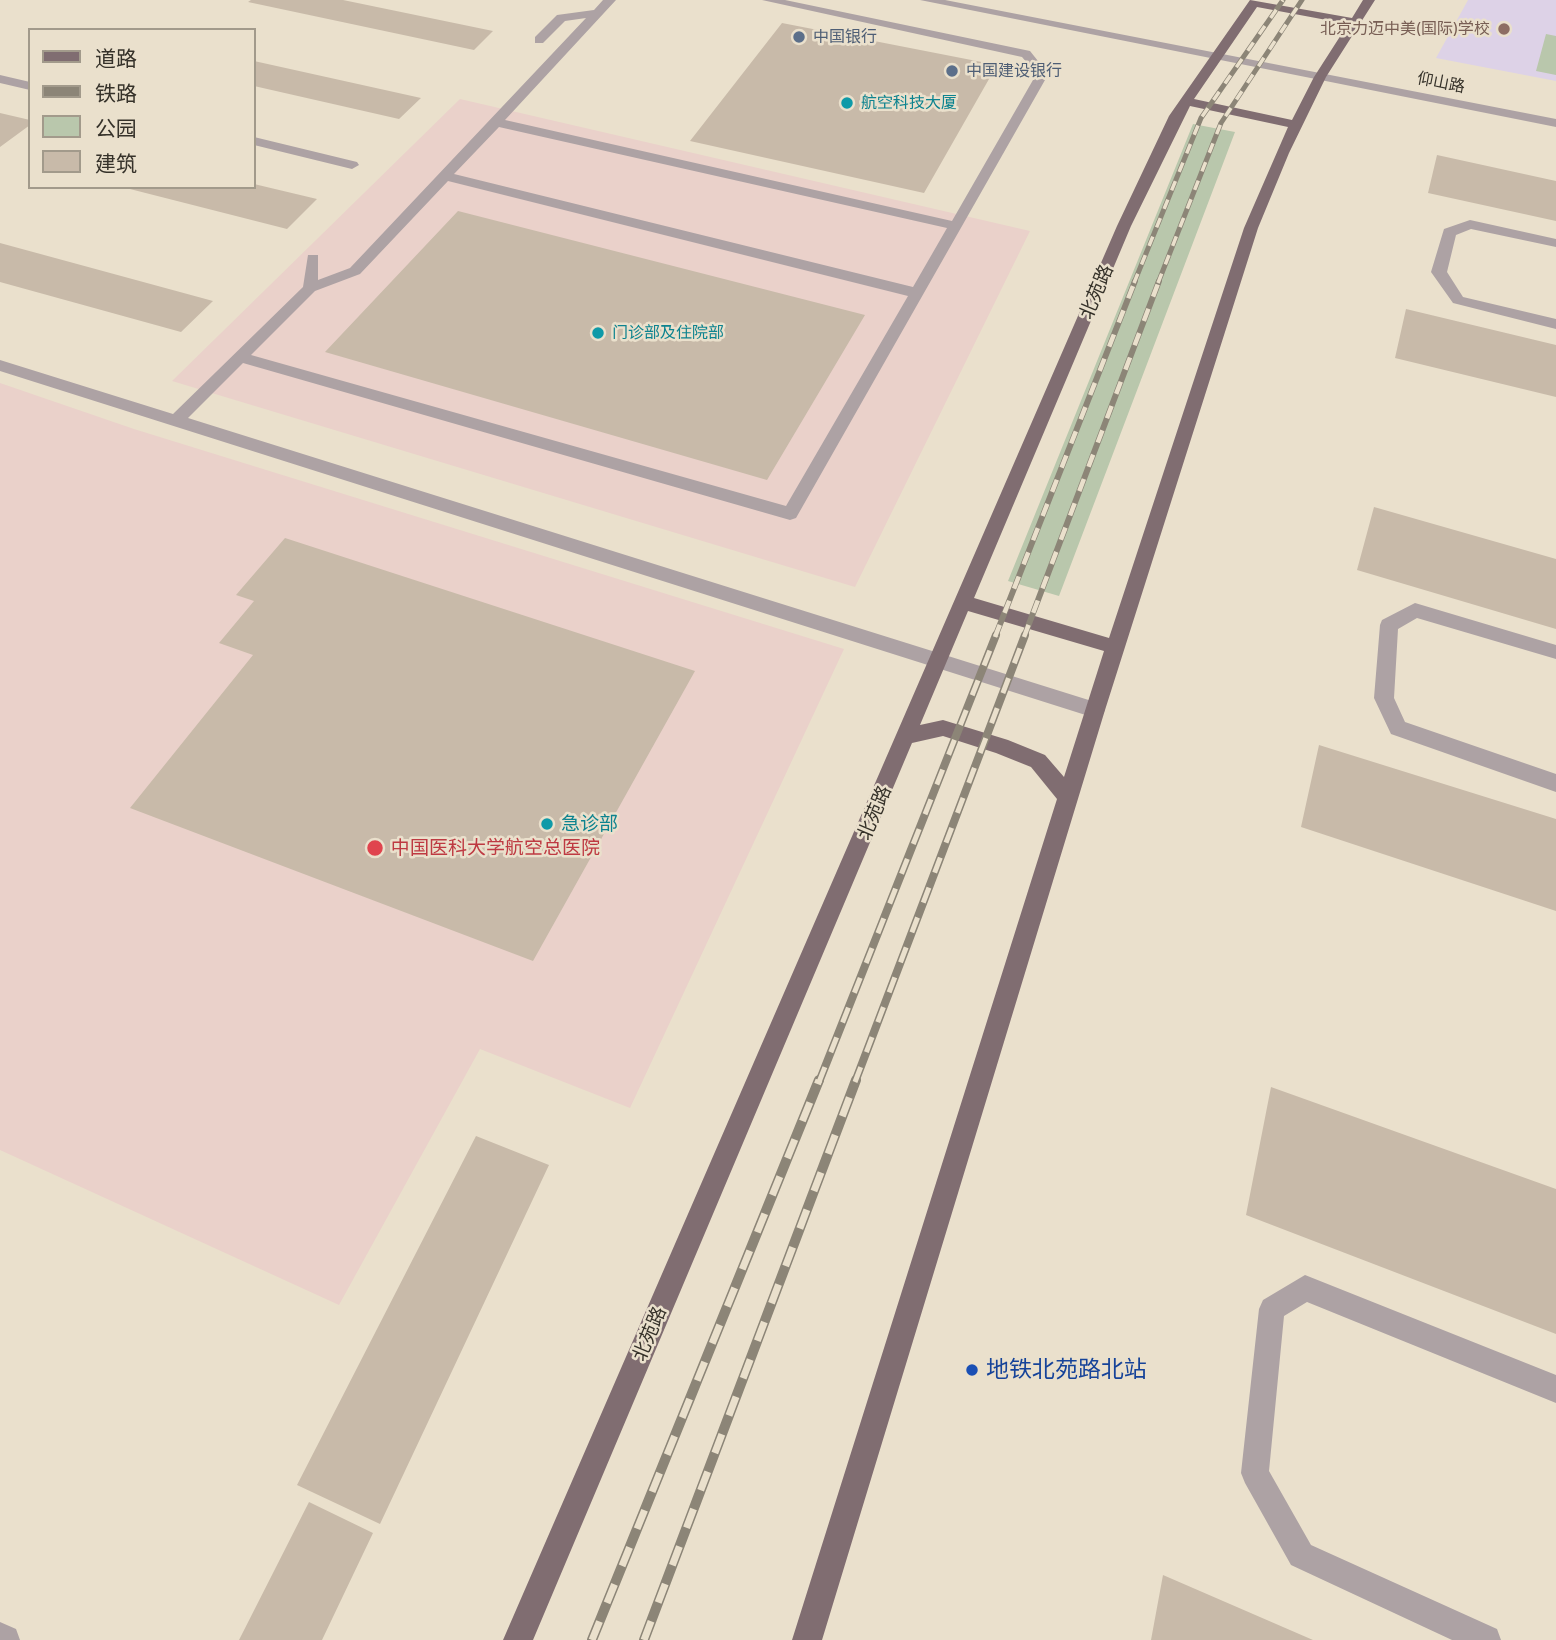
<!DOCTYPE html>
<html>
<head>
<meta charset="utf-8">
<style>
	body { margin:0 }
	#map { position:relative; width:1556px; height:1640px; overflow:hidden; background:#eae0cc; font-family:Cabin,"Noto Sans SC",sans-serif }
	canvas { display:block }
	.legend { position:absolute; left:28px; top:28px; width:228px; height:161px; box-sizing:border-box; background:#eae0cc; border:2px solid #a29a8b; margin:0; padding:9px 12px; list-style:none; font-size:21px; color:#36322a }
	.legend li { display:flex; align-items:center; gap:14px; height:35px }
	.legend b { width:35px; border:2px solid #a29a8b }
</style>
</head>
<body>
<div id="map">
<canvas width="1556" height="1640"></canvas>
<ul class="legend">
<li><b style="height:9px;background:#806d71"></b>道路</li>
<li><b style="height:9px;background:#8c8577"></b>铁路</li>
<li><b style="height:19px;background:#b9c7ac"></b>公园</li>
<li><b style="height:19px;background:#c8baa9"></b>建筑</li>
</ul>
</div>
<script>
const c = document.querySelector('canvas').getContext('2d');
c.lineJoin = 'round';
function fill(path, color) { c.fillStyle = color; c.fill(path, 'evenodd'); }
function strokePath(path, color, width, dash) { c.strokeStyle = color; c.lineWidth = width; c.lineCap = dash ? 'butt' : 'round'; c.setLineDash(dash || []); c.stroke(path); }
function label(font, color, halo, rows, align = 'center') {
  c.font = font + ' Cabin,"Noto Sans SC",sans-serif'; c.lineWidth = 5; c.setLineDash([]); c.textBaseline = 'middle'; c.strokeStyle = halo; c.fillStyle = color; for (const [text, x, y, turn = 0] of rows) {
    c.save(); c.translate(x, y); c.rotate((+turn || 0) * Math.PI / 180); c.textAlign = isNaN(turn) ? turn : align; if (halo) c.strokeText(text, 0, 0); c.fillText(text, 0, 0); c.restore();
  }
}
fill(new Path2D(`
	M1468,0H1556V81L1436,58Z`), '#ddd2e7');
fill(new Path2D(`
	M460,99L1030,231L855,587L172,381Z
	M0,383L134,429L844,649L630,1108L480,1049L339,1305L0,1150Z`), '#ead1ca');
fill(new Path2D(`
	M1546,34L1556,36V75L1536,71Z
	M1193,124L1235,132L1059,596L1008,581Z`), '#b9c7ac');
fill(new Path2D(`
	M251,0H343L493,31L474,50L248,2Z
	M782,23L997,65L924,193L690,141Z
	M254,61L421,98L399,119L254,86Z
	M0,113L30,120V125L0,147Z
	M1437,155L1556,181V221L1428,193Z
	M254,184L317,199L287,229L126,188L254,187Z
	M458,211L865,315L767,480L325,352Z
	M0,243L213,301L181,332L0,282Z
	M1406,309L1556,345V397L1395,358Z
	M1374,507L1556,559V629L1357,570Z
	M285,538L695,671L533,961L130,808L253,655L219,643L254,601L236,595Z
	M1319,745L1556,819V911L1301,827Z
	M1271,1087L1556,1189V1334L1246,1215Z
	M476,1136L549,1165L380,1524L297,1485Z
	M309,1502L373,1533L322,1640H239Z
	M1163,1575L1313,1640H1151Z`), '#c8baa9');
fill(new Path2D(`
	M603,0H616L505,120L952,221L1033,80L1034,71L1022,57L762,0H785L1030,51L1046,71L1045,80L796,518L790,520L243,363L188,418L1095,702L1102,704L1105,710L1102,716L1095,718L0,371V360L173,414L303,287L308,255H318V280L350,268L586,18L565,21L543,43H535V37L557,15L594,10ZM499,127L947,228L913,287L454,174ZM448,181L908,296L786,506L251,355L315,291L360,274Z
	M920,0H945L1556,119V127Z
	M0,75L30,82V90L0,83Z
	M254,137L357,162L359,165L352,169L254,145Z
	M1470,220L1556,239V247L1471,229L1456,235L1447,272L1463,297L1556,319V329L1453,303L1431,272L1444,229Z
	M1415,603L1556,645V659L1417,618L1398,629L1394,698L1405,722L1556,774V792L1391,734L1374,698L1380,625L1382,620Z
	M1305,1275L1556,1375V1403L1307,1302L1284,1316L1269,1471L1311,1545L1497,1629L1501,1640H1452L1291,1565L1245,1483L1241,1473L1259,1309L1263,1300Z
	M0,1622L16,1629L20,1640H0Z`), '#ada2a4');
fill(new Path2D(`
	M1250,0L1352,18L1363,0H1375L1326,77L1289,153L1258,228L1105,710L822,1640H792L1057,799L1031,767L996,753L943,736L912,743L533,1640H503L1117,226L1169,116ZM1257,7L1348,24L1314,77L1292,120L1194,99ZM1190,106L1288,127L1244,228L1109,638L974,598L1131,226ZM968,611L1104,651L1064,777L1045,755L1008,740L943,720L920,725Z`), '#806d71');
const railFar3 = new Path2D(`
	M1134,283L1201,118L1283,0
	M1158,283L1221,123L1302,0`);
const railFar2 = new Path2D(`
	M995,637L1135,281
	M1024,637L1159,281`);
const railFar1 = new Path2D(`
	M819,1082L996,635
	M855,1082L1025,635`);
const rail = new Path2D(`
	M592,1640L819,1080
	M644,1640L856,1080`);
strokePath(railFar3, '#8c8577', 5);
strokePath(railFar2, '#8c8577', 6);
strokePath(railFar1, '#8c8577', 8);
strokePath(rail, '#8c8577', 10);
strokePath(railFar3, '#eae0cc', 3.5, [10]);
strokePath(railFar2, '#eae0cc', 4.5, [13]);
strokePath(railFar1, '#eae0cc', 5, [16]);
strokePath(rail, '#eae0cc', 7, [20]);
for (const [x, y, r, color] of [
	[1504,29,7,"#8d6e63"],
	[799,37,7,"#5c6f8a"],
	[952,71,7,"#5c6f8a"],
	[847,103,7,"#0f9aa8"],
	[598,333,7,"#0f9aa8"],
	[547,824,7,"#0f9aa8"],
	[375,848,9,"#e0444e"],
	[972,1370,7,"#1a4fb4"]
]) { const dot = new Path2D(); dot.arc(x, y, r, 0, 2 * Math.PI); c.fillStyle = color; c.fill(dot); strokePath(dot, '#eae0cc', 2.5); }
label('16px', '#785e54', '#eae0cc', [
	["北京力迈中美(国际)学校",1490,29]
], 'right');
label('16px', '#4e5e75', '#eae0cc', [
	["中国银行",813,37],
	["中国建设银行",966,71]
], 'left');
label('16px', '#36322a', '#eae0cc', [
	["仰山路",1441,83,11]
]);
label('16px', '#0d838f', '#eae0cc', [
	["航空科技大厦",861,103],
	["门诊部及住院部",612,333]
], 'left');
label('19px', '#36322a', '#eae0cc', [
	["北苑路",1097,292,-67],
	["北苑路",875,813,-67],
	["北苑路",650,1334,-67]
]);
label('19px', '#0d838f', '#eae0cc', [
	["急诊部",561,824]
], 'left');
label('19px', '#be3a42', '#eae0cc', [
	["中国医科大学航空总医院",391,848]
], 'left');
label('23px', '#164399', '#eae0cc', [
	["地铁北苑路北站",986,1370]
], 'left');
</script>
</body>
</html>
